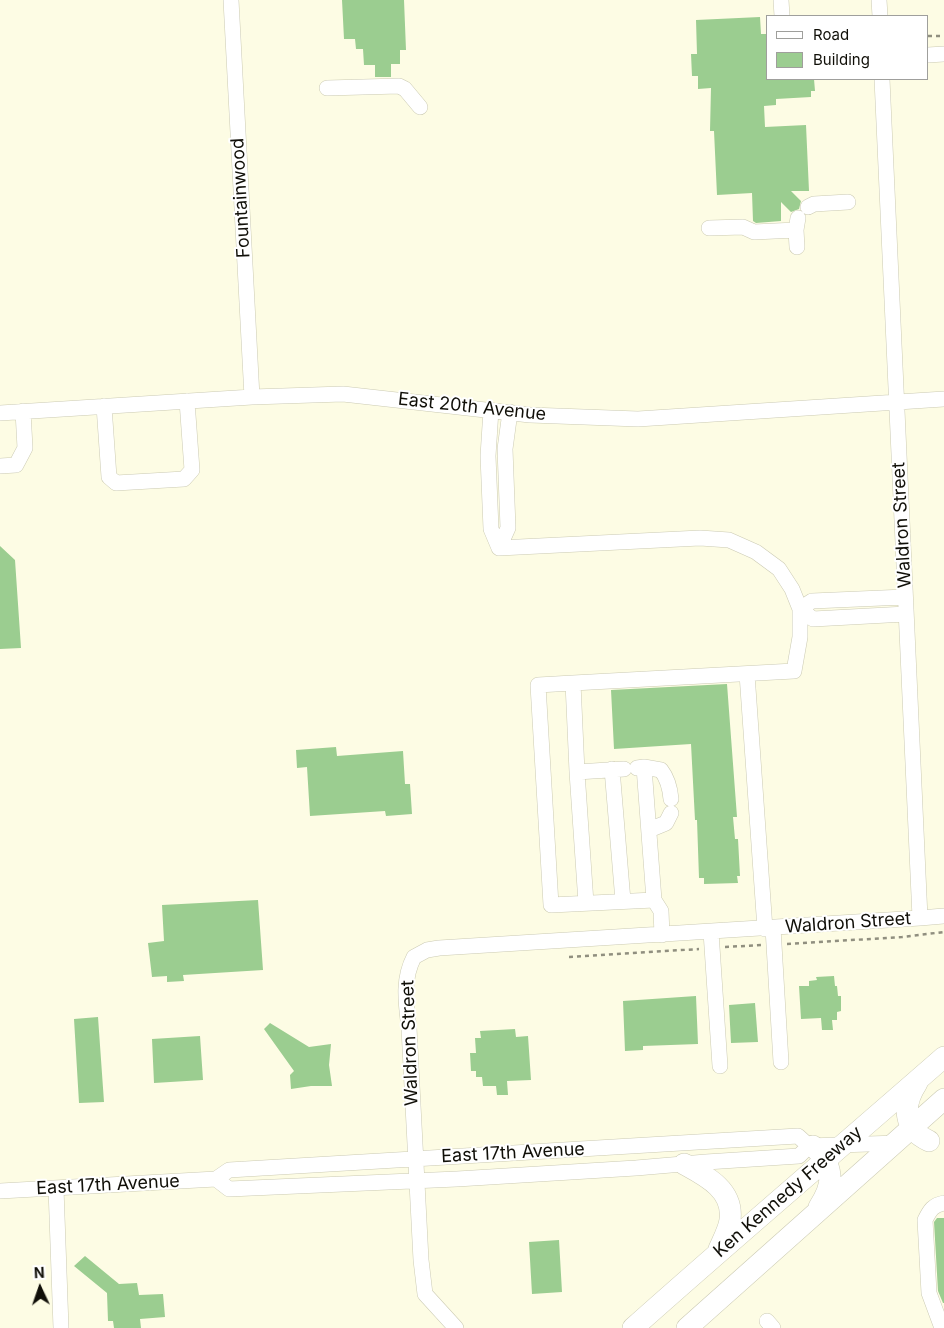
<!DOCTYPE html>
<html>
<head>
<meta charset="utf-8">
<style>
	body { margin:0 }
	#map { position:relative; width:944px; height:1328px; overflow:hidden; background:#fdfce4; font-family:Inter,sans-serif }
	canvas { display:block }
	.legend { position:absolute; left:766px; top:15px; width:162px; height:65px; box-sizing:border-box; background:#fff; border:1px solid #9f9f9c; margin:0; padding:6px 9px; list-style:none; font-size:15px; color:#100f08 }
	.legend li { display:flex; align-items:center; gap:10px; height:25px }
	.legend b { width:25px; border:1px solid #9f9f9c }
	.north { position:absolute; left:15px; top:1263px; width:50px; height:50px; -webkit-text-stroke:4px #fff; paint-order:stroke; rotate:357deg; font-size:14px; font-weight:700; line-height:20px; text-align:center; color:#100f08 }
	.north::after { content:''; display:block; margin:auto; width:18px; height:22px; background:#100f08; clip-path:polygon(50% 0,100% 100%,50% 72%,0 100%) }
</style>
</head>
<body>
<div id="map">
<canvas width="944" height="1328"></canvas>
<ul class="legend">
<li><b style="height:6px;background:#fff"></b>Road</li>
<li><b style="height:14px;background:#9bcd90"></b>Building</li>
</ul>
<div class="north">N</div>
</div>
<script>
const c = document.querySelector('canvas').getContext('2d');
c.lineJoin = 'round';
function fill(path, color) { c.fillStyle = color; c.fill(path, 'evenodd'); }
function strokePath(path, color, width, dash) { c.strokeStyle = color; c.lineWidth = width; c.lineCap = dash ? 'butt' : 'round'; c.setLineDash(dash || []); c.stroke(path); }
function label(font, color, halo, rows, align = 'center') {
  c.font = font + ' Inter,sans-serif'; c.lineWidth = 4; c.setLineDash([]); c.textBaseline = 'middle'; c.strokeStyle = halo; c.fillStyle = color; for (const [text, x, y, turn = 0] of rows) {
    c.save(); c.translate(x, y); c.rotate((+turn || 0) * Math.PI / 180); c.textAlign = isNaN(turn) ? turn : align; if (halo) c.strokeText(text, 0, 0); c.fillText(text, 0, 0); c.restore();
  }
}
fill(new Path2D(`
	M342,0H404L406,50H400V64H391V77H375V65H364L363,49H356L355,39H344Z
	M760,17L761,34H767L768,38V79H814L815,91H811V97L776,99V105L764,106L765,127L806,125L809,191H791L801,201L799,209L791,212L781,202V221L756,223L753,221L752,193L717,195L714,131H710L711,88L698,89V76H692L691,54H697L696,20Z
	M0,546L15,560L21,648L0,649Z
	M727,684L737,817H733L735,839H738L740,876H737L738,883L704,884V878H699L697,820H695L691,744L614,749L611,690Z
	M336,747L337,756L403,751L405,784H410L412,814L386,816L385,811L310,816L307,767L297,768L296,750Z
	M258,900L263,970L183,975L184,981L167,982V976L152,977L148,943L164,941L162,905Z
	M834,976L835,986H837L838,996H841V1011L837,1012V1020H832L833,1030H822L821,1018L801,1019L799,986H809V981L817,980L816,977Z
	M696,996L698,1044L643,1046V1050L625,1051L623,1001Z
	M755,1003L758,1042L731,1043L729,1005Z
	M98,1017L104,1102L79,1103L74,1019Z
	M270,1023L309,1047L331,1044L329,1065L332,1086H311L291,1089L290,1075L294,1071L264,1029Z
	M515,1029L516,1037L528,1036L531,1080L507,1081L508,1095H497L496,1086H483L482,1077H476V1071H471L470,1053H476L475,1038H481L480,1031Z
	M200,1036L203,1080L154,1083L152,1039Z
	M944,1218V1303H943L938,1291L934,1222L937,1218Z
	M559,1240L562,1292L532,1294L529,1242Z
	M85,1256L119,1284L137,1283L139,1295L163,1294L165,1317L140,1319L141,1328H114L113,1321H108L107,1293L74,1266Z`), '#9bcd90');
const minor = new Path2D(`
	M231,0L252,397
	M781,0L782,16
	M879,0L880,16
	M928,55L944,54
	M327,88L399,86L405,89L420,107
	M808,207L814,204L848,202
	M709,228L743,227L754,232L796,230
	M797,247L796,230L798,218
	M104,406L109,477L116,483L184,479L192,470L187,401
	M491,410L488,456L491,529L499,548L508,528L505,449L510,412
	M0,413L252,397L343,394L530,415L638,419L944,399
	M0,466L16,465L25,448L23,411
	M499,548L700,538L729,540L756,552L779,569L792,589L800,609V637L794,671L573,683L577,772L624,769
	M905,597L812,601L800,609L813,619L906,614
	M747,674L765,929
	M573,683L538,685L551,905L654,900
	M644,767L661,770C668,779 670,788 671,799
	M637,768L644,767L654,900L661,911L662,935
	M612,769L623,901
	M577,772L586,903
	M649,830L666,823L671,813
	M920,918L944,916
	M773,928L781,1062
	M711,932L720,1066
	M216,1179L229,1189L457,1179L636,1168L706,1162L799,1156L809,1146L898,1143
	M56,1188L61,1328
	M0,1191L216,1179L229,1170L798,1136L809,1146
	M767,1321L773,1328
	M456,1328L425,1294L421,1260L409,1028C406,1003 402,980 414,957L427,950L439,948L920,918L882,79
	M942,1328L929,1293L925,1220C930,1210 933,1205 944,1203`);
const highway = new Path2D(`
	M917,1083C902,1106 903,1129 929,1141
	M813,1146C834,1165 835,1183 819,1207
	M684,1164C706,1176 734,1190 730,1220C729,1229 723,1240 719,1249
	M633,1328C735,1237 840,1148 944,1057
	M687,1328L944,1099`);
strokePath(minor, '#cbcab3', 16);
strokePath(highway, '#cbcab3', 22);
strokePath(new Path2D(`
	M928,36H944
	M787,944L902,937L944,932
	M725,947L762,945
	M569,957L699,949`), '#908f7f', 2.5, [4, 4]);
strokePath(minor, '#fff', 15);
strokePath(highway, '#fff', 21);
label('18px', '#100f08', '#fff', [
	["Fountainwood",241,198,-93],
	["East 20th Avenue",472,407,6],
	["Waldron Street",902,525,-93],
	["Waldron Street",848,923,-4],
	["Waldron Street",410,1043,-92],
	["East 17th Avenue",513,1153,-3],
	["East 17th Avenue",108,1185,-3],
	["Ken Kennedy Freeway",788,1192,-41]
]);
</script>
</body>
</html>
